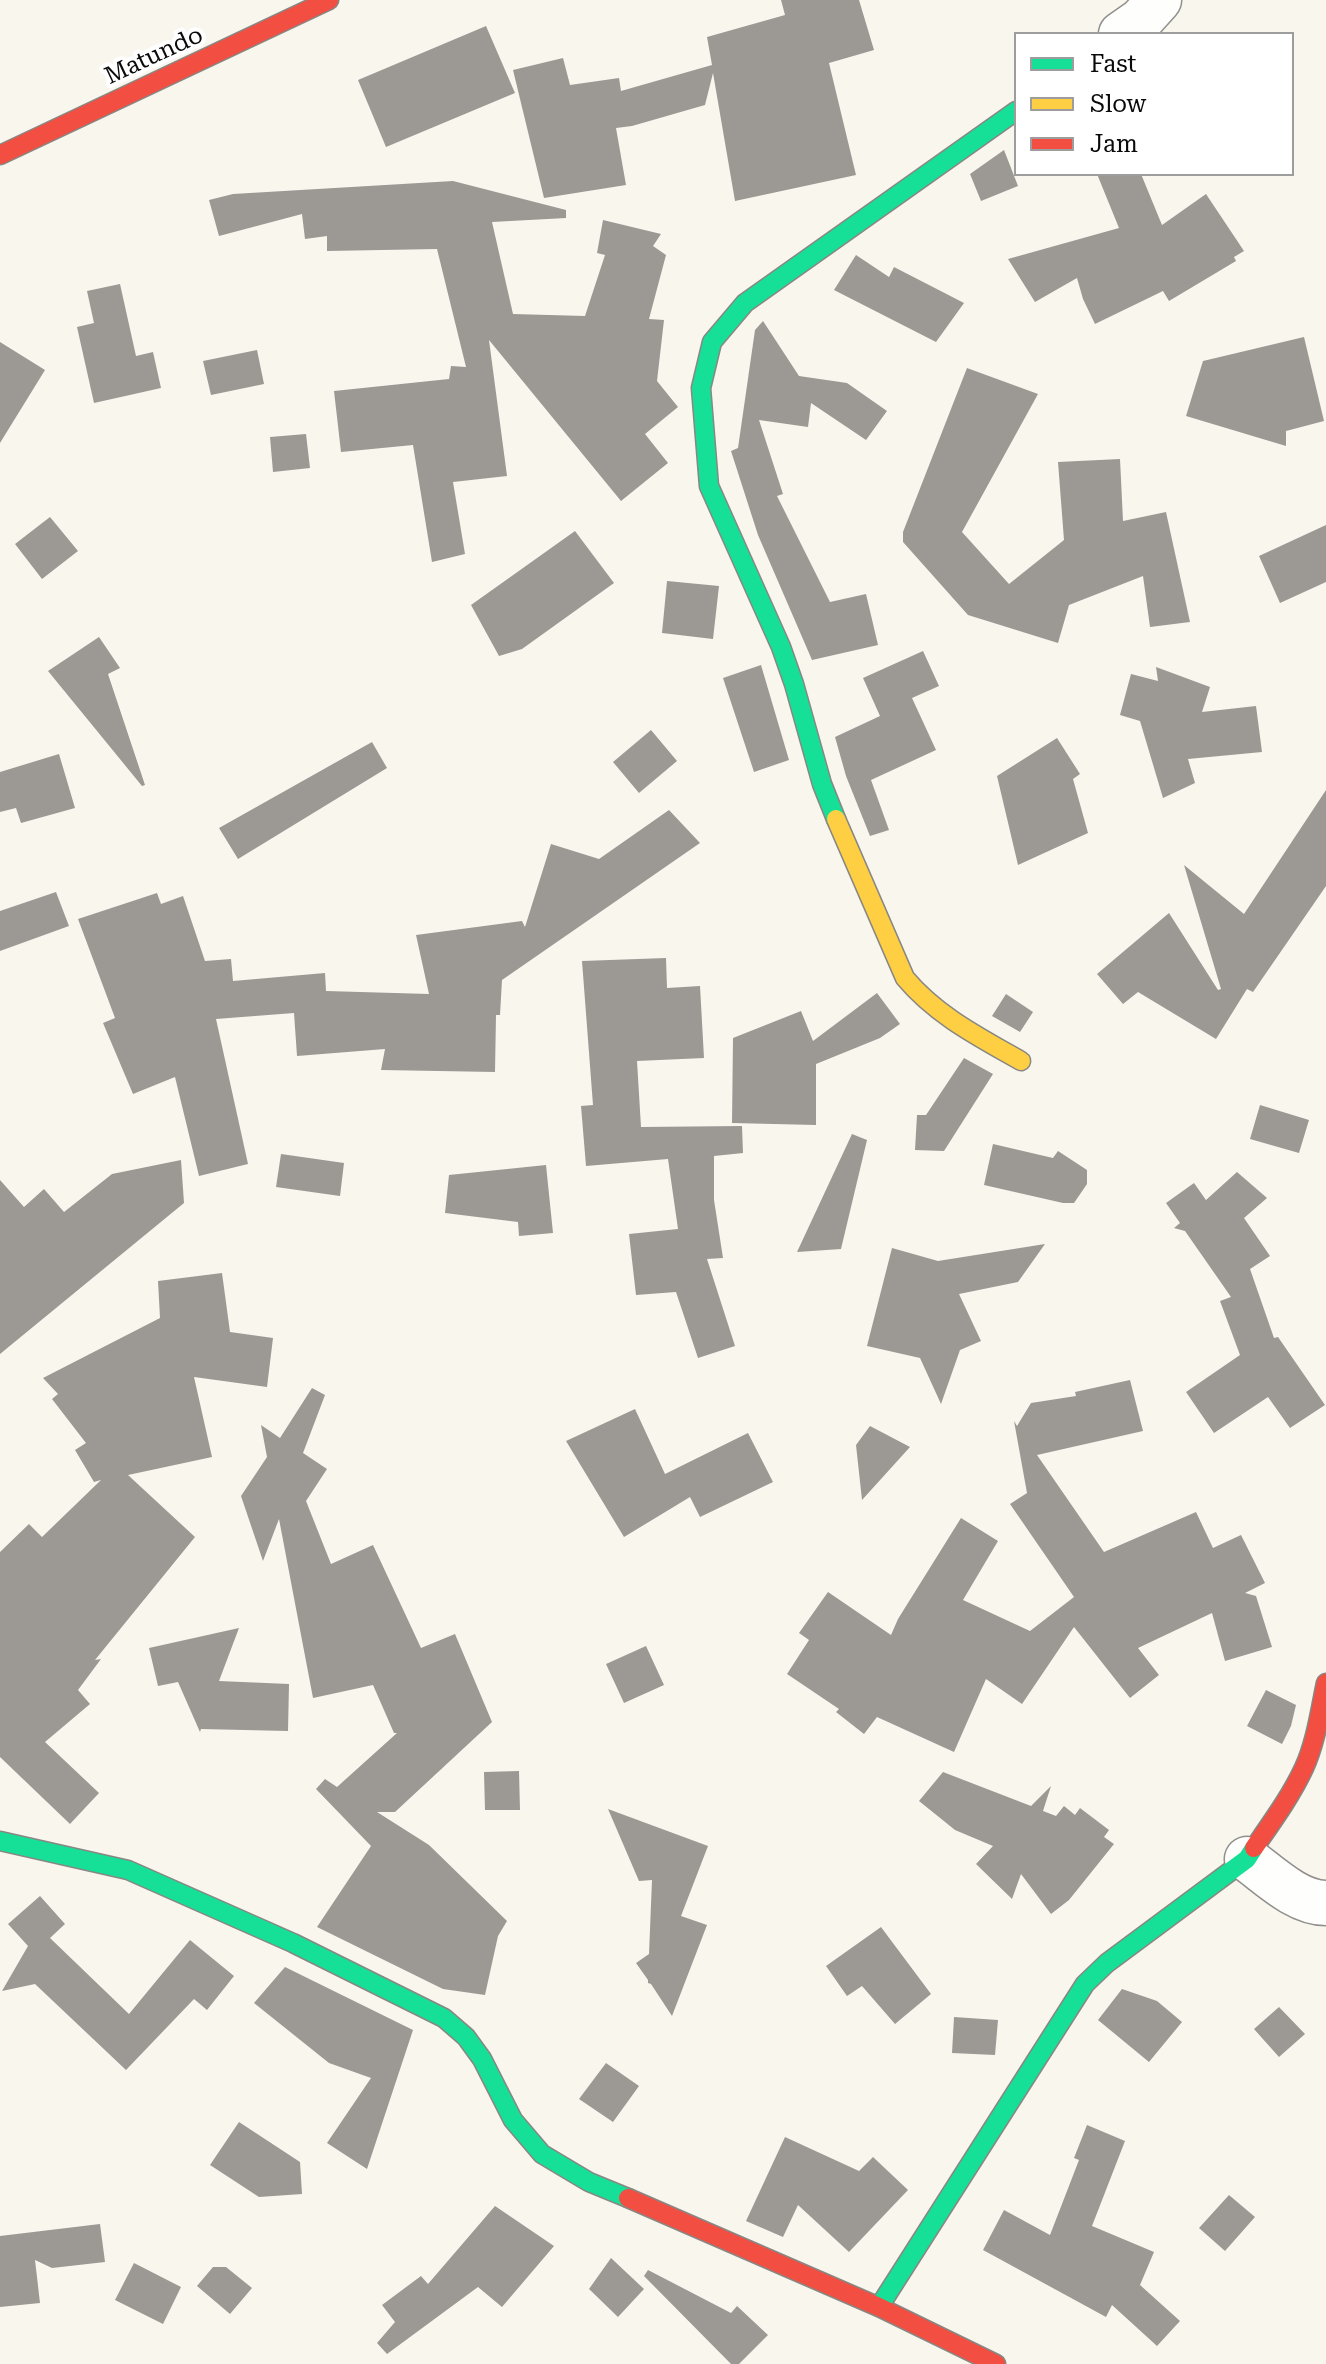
<!DOCTYPE html>
<html>
<head>
<meta charset="utf-8">
<style>
	body { margin:0 }
	#map { position:relative; width:1326px; height:2364px; overflow:hidden; background:#f9f6ee; font-family:"Roboto Serif",serif }
	canvas { display:block }
	.legend { position:absolute; left:1014px; top:32px; width:280px; height:144px; box-sizing:border-box; background:#fff; border:2px solid #9d9d9d; margin:0; padding:10px 14px; list-style:none; font-size:24px; color:#0a0a0a }
	.legend li { display:flex; align-items:center; gap:16px; height:40px }
	.legend b { width:40px; border:2px solid #9d9d9d }
</style>
</head>
<body>
<div id="map">
<canvas width="1326" height="2364"></canvas>
<ul class="legend">
<li><b style="height:10px;background:#16e098"></b>Fast</li>
<li><b style="height:10px;background:#ffcf43"></b>Slow</li>
<li><b style="height:10px;background:#f24e42"></b>Jam</li>
</ul>
</div>
<script>
const c = document.querySelector('canvas').getContext('2d');
c.lineJoin = 'round';
function fill(path, color) { c.fillStyle = color; c.fill(path, 'evenodd'); }
function strokePath(path, color, width, dash) { c.strokeStyle = color; c.lineWidth = width; c.lineCap = dash ? 'butt' : 'round'; c.setLineDash(dash || []); c.stroke(path); }
function label(font, color, halo, rows, align = 'center') {
  c.font = font + ' "Roboto Serif",serif'; c.lineWidth = 8; c.setLineDash([]); c.textBaseline = 'middle'; c.strokeStyle = halo; c.fillStyle = color; for (const [text, x, y, turn = 0] of rows) {
    c.save(); c.translate(x, y); c.rotate((+turn || 0) * Math.PI / 180); c.textAlign = isNaN(turn) ? turn : align; if (halo) c.strokeText(text, 0, 0); c.fillText(text, 0, 0); c.restore();
  }
}
fill(new Path2D(`
	M781,0H859L874,50L829,63L856,175L735,201L713,73L705,105L632,126L616,128L626,185L544,198L513,70L563,58L570,85L619,78L621,91L712,65L707,37L785,15Z
	M486,26L515,93L386,147L358,80Z
	M1004,150L1018,186L981,201L970,174Z
	M1097,174H1141L1162,225L1206,194L1244,251L1234,257L1236,261L1169,301L1163,291L1095,324L1083,299L1077,278L1035,302L1008,259L1119,228Z
	M453,181L566,210V218L492,222L513,314L585,316L605,255L597,253L603,220L661,234L653,246L666,255L649,319L664,320L657,381L678,407L645,434L668,463L621,501L489,340L507,476L453,482L465,554L432,562L413,445L341,452L334,391L449,379L451,366L466,367L437,249L327,251V236L305,239L302,214L219,236L209,200L233,194Z
	M856,255L889,277L894,267L964,303L936,342L834,290Z
	M120,284L136,356L153,352L161,388L94,403L77,327L94,323L87,291Z
	M763,321L799,376L847,383L887,411L866,440L811,403L808,427L759,420L783,494L777,496L830,602L866,594L878,645L812,660L758,535L731,451L738,448L755,330Z
	M1304,337L1324,421L1286,431V446L1186,416L1203,361Z
	M0,342L45,370L0,443Z
	M257,350L264,384L211,395L203,361Z
	M967,368L1038,394L962,532L1009,584L1064,540L1058,462L1120,459L1123,521L1166,512L1190,622L1150,627L1143,576L1069,605L1058,643L968,615L903,542V532Z
	M306,434L310,468L273,472L270,437Z
	M50,517L78,551L42,579L15,544Z
	M1326,525V582L1280,603L1259,556Z
	M575,531L614,583L522,649L499,656L471,605Z
	M667,581L719,586L713,639L662,633Z
	M99,637L120,668L108,674L145,785L142,786L48,671Z
	M923,651L939,686L912,698L936,750L871,780L889,830L870,836L846,776L835,737L880,716L863,678Z
	M761,665L789,760L754,772L723,678Z
	M1156,667L1210,687L1202,712L1256,706L1262,752L1188,759L1195,783L1163,798L1140,721L1120,715L1131,674L1158,681Z
	M651,730L677,761L639,793L613,762Z
	M1057,738L1080,774L1073,779L1088,833L1018,865L997,776Z
	M372,742L387,768L238,859L219,828Z
	M59,754L75,808L21,823L16,808L0,812V772Z
	M1326,790V886L1253,992L1247,989L1216,1039L1138,992L1123,1004L1097,974L1169,913L1218,990L1221,989L1184,865L1244,914Z
	M669,810L700,843L502,980L500,1015H496L495,1072L381,1070L385,1049L297,1056L294,1013L216,1019L248,1164L199,1176L175,1077L133,1094L103,1023L115,1018L78,919L157,893L161,904L183,896L205,961L231,959L233,981L325,973L326,991L429,994L416,935L522,921L525,927L551,844L599,859Z
	M56,892L69,926L0,951V911Z
	M666,958L667,988L700,986L704,1058L637,1061L641,1127L742,1126L743,1153L714,1156V1200L723,1258L707,1259L735,1346L698,1358L676,1292L636,1295L629,1234L678,1229L668,1159L586,1166L581,1106L593,1105L582,961Z
	M877,993L900,1024L880,1038L816,1064V1125L732,1123L733,1038L801,1011L813,1041Z
	M1006,994L1033,1012L1020,1032L992,1016Z
	M964,1058L993,1074L944,1151L915,1150L917,1115H926Z
	M1260,1105L1309,1120L1299,1153L1250,1139Z
	M852,1134L867,1140L841,1249L797,1252Z
	M993,1144L1053,1158L1058,1151L1087,1170V1184L1074,1203H1063L984,1185Z
	M281,1154L344,1163L340,1196L276,1187Z
	M181,1160L184,1203L0,1354V1180L24,1207L44,1189L64,1212L112,1174Z
	M546,1165L553,1233L519,1236L518,1222L445,1213L449,1175Z
	M1237,1172L1267,1198L1244,1218L1270,1256L1250,1269L1274,1338L1278,1337L1325,1405L1290,1428L1268,1397L1214,1433L1186,1392L1240,1355L1220,1301L1231,1297L1185,1231L1174,1228L1180,1223L1166,1203L1194,1183L1206,1200Z
	M1045,1244L1018,1282L959,1294L981,1341L960,1350L941,1404L920,1358L867,1346L892,1248L938,1261Z
	M222,1273L230,1332L273,1338L267,1387L194,1377L212,1457L128,1475L195,1537L95,1660L101,1659L78,1690L90,1704L45,1742L99,1793L70,1824L0,1757V1552L29,1524L42,1537L101,1480L94,1482L75,1450L86,1443L52,1399L58,1394L43,1378L160,1318L158,1281Z
	M1130,1380L1143,1431L1037,1455L1104,1552L1196,1512L1213,1548L1241,1535L1265,1583L1245,1593L1256,1596L1272,1647L1225,1661L1212,1613L1138,1648L1159,1675L1130,1698L1074,1627L1022,1704L986,1679L954,1752L877,1717L864,1734L836,1712L839,1709L787,1674L809,1640L799,1633L828,1592L891,1635L898,1619L961,1518L998,1541L963,1600L1030,1631L1074,1597L1010,1504L1027,1493L1014,1421L1017,1426L1031,1403L1076,1396L1075,1392Z
	M312,1388L325,1395L303,1453L327,1469L306,1501L331,1564L373,1545L421,1648L455,1634L492,1722L395,1812H377L429,1845L507,1921L498,1936L485,1995L443,1989L317,1927L371,1846L316,1789L325,1779L337,1787L397,1733H394L373,1685L313,1698L279,1519L263,1561L241,1496L267,1457L261,1425L280,1438Z
	M635,1409L665,1474L748,1433L773,1482L700,1517L690,1497L624,1537L566,1441Z
	M870,1426L910,1447L862,1500L856,1445Z
	M239,1628L219,1681L289,1684L288,1731L201,1729L200,1732L178,1682L158,1686L149,1648Z
	M646,1646L664,1685L624,1703L606,1664Z
	M1266,1690L1296,1705L1291,1726L1282,1744L1247,1726Z
	M519,1771L520,1810H485L484,1772Z
	M943,1772L1031,1806L1051,1786L1043,1811L1056,1816L1064,1806L1075,1815L1080,1808L1109,1830L1104,1837L1114,1844L1069,1900L1051,1914L1021,1874L1012,1899L976,1864L993,1846L955,1830L919,1801Z
	M608,1809L708,1846L681,1916L707,1925L672,2016L651,1984L648,1983V1980L636,1963L649,1954L652,1880L639,1881Z
	M40,1896L65,1924L50,1938L129,2014L190,1940L234,1976L207,2010L194,1999L126,2070L35,1984L2,1991L28,1946L8,1924Z
	M881,1927L931,1994L895,2024L862,1986L847,1996L826,1966Z
	M285,1967L413,2030L367,2169L327,2143L371,2078L329,2063L254,2003Z
	M1122,1989L1157,2001L1182,2022L1149,2062L1098,2020Z
	M1279,2007L1305,2034L1279,2057L1254,2029Z
	M954,2017L998,2020L995,2055L952,2053Z
	M606,2063L639,2086L613,2122L579,2099Z
	M239,2122L300,2162L302,2194L259,2197L210,2165Z
	M1087,2125L1125,2141L1092,2226L1154,2252L1140,2285L1180,2321L1157,2346L1112,2305L1106,2317L983,2250L1004,2210L1050,2235L1079,2160L1074,2158Z
	M785,2137L859,2171L873,2157L908,2190L849,2252L798,2205L783,2237L746,2221Z
	M1229,2195L1255,2217L1225,2251L1199,2228Z
	M495,2206L554,2246L502,2307L478,2287L387,2354L377,2343L395,2322L382,2305L421,2276L428,2284Z
	M100,2224L105,2262L52,2268L35,2260L40,2303L0,2307V2236Z
	M611,2258L644,2289L618,2317L589,2289Z
	M134,2263L181,2287L163,2324L115,2300Z
	M213,2267H226L252,2288L230,2314L197,2286Z
	M648,2270L731,2313L737,2306L768,2335L739,2364H731L644,2276Z`), '#9c9894');
const street = new Path2D(`
	M1121,34L1141,20L1159,0
	M1247,1859C1269,1875 1297,1903 1326,1903`);
const fast = new Path2D(`
	M836,819L822,784L794,684L781,647L709,486L701,388L712,342L745,303L1016,111
	M0,1841L128,1870L293,1943L444,2018L466,2037L482,2059L513,2120L542,2154L589,2182L628,2198
	M879,2307L1085,1984L1107,1963L1247,1859L1254,1848`);
const slow = new Path2D(`
	M836,819L905,978C937,1016 979,1037 1021,1061`);
const jam = new Path2D(`
	M0,155L329,0
	M1254,1848C1272,1822 1291,1796 1304,1768C1316,1742 1320,1711 1326,1683
	M628,2198L879,2307L996,2364`);
strokePath(street, '#92908d', 47);
strokePath(fast, '#888783', 21);
strokePath(slow, '#888783', 21);
strokePath(jam, '#888783', 21);
strokePath(street, '#fefefc', 44);
strokePath(fast, '#16e098', 18);
strokePath(slow, '#ffcf43', 18);
strokePath(jam, '#f24e42', 18);
label('24px', '#0a0a0a', '#fff', [
	["Matundo",154,56,-25]
]);
</script>
</body>
</html>
